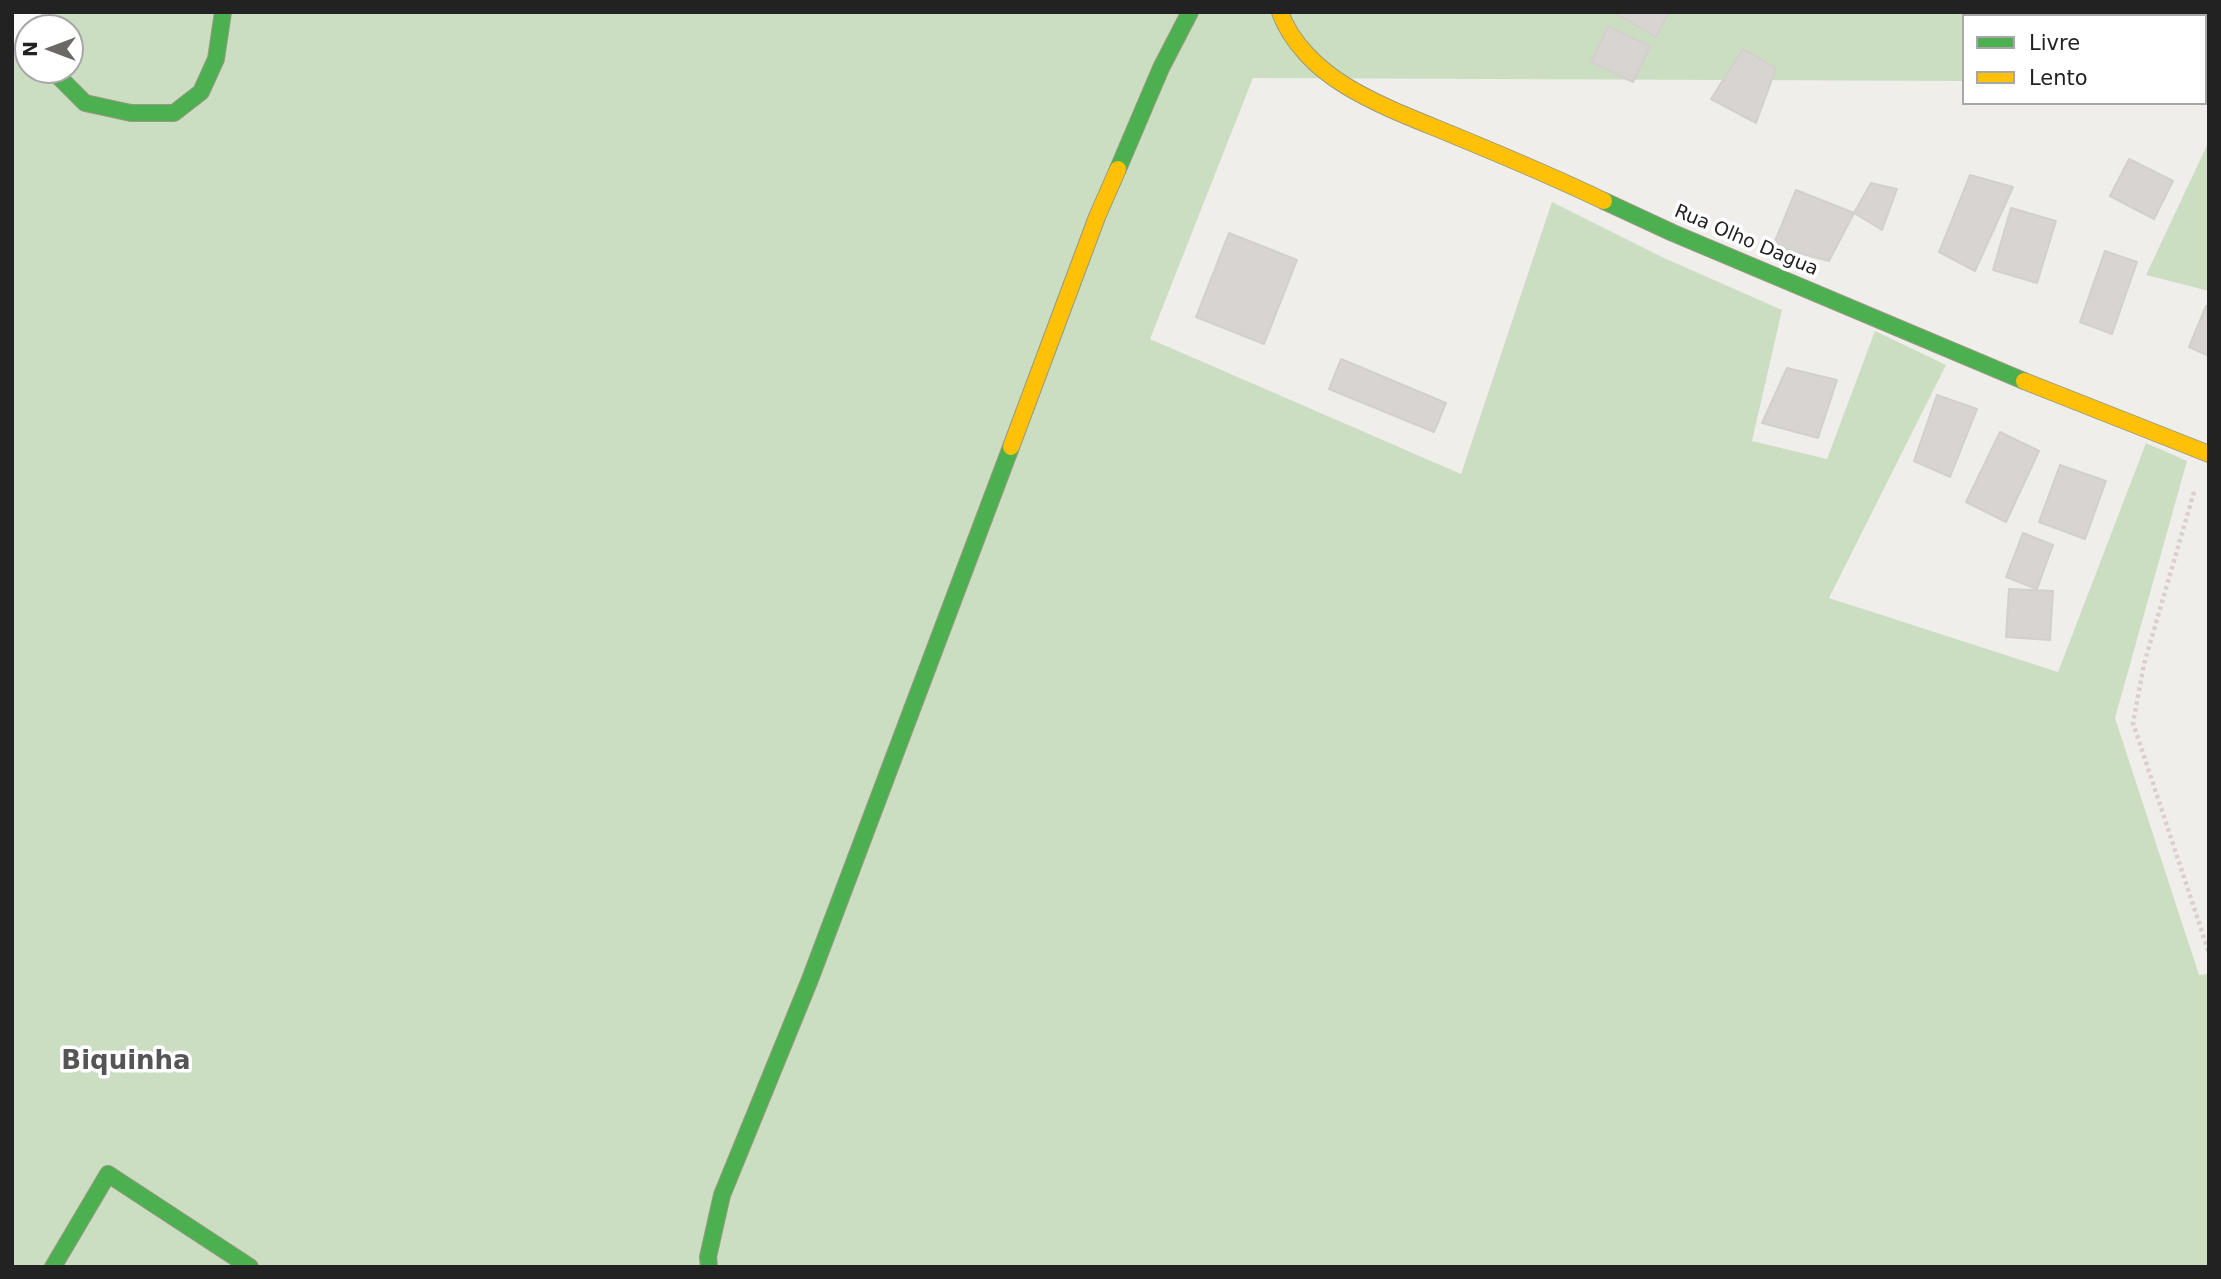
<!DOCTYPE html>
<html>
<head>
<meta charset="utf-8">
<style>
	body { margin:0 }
	#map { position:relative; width:2221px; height:1279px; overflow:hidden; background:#f0eeeb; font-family:"DejaVu Sans",sans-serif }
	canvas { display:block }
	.frame { position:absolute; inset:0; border:14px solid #222; pointer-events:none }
	.legend { position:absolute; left:1962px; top:14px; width:245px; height:91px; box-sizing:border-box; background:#fff; border:2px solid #a7a7a7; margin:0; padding:9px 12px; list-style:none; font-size:21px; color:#222 }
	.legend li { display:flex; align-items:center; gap:14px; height:35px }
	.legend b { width:35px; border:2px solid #a7a7a7 }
	.north { position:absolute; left:14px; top:14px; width:70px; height:70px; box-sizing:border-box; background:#fff; border:2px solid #a7a7a7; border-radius:50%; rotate:270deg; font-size:19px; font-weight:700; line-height:28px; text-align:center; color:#222 }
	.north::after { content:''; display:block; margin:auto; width:24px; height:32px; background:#6a6968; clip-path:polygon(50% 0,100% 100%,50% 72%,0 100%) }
</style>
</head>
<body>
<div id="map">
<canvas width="2221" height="1279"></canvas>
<div class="frame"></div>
<ul class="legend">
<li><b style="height:9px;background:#4caf50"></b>Livre</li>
<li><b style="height:9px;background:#ffc107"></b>Lento</li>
</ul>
<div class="north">N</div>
</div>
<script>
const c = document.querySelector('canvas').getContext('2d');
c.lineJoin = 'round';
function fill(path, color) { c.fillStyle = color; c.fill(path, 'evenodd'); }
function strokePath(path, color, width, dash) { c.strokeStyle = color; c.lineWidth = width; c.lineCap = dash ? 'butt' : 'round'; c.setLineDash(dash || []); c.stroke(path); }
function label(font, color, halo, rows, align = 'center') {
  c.font = font + ' "DejaVu Sans",sans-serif'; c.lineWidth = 7; c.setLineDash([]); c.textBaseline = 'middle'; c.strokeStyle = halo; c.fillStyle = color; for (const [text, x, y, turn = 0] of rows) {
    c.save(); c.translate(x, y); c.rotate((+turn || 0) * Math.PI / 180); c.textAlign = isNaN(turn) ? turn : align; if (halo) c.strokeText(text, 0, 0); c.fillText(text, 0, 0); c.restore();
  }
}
fill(new Path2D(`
	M12,12H2209V82H2205V16H1964V81L1253,78L1150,339L1461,474L1552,202L1664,258L1782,310L1752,441L1827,459L1875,331L1946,365L1829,598L2058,672L2146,443L2187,461L2115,718L2199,975L2209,974V1267H12ZM28,28H70V70H28Z
	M2209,141V291L2146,275Z`), '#cbdec1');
const building = new Path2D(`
	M1613,12H1669L1656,37Z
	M1608,26L1650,46L1633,82L1591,62Z
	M1743,49L1776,68L1756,123L1711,99Z
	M2129,159L2173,181L2154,219L2110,196Z
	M1970,175L2013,187L1975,271L1939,252Z
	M1871,183L1897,189L1882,230L1854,213Z
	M1796,190L1854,213L1829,261L1773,246Z
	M2011,208L2056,221L2037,283L1993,270Z
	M1229,233L1297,260L1264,344L1196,317Z
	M2105,251L2137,262L2112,334L2080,322Z
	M2206,306L2209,307V356L2189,347Z
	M1341,359L1446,403L1434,432L1329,389Z
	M1787,368L1837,380L1818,438L1762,423Z
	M1937,395L1977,409L1950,477L1914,461Z
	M2000,432L2039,451L2006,522L1966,502Z
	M2060,465L2106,481L2085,539L2039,522Z
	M2023,533L2053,545L2037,589L2006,577Z
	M2009,589L2053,591L2050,640L2006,637Z`);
fill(building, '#d7d4d2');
strokePath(building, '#d3d0cc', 2);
const street = new Path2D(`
	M18,12L28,30`);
const fast = new Path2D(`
	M52,70L85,103L131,113H174L201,92L216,59L223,12
	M1118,169L1161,68L1190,12
	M1604,201L1673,233L2024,381
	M53,1267L108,1174L250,1267
	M709,1267L708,1257L722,1195L809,982L1011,447`);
const slow = new Path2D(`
	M1280,12C1291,43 1318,69 1346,86C1379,106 1417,120 1453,135C1504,156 1554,177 1604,201
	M2024,381L2209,454
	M1011,447L1097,217L1118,169`);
strokePath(street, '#c9c8c7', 40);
strokePath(fast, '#999a82', 18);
strokePath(slow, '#999a82', 18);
strokePath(new Path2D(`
	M2194,492L2144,664L2133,723L2209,953`), '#dccecd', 4.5, [3.5, 3.5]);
strokePath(street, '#fdfcfc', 38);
strokePath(fast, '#4caf50', 16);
strokePath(slow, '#ffc107', 16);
label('19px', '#222', '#fff', [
	["Rua Olho Dagua",1746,241,23]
]);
label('bold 26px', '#555', '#fff', [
	["Biquinha",126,1062]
]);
</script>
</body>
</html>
